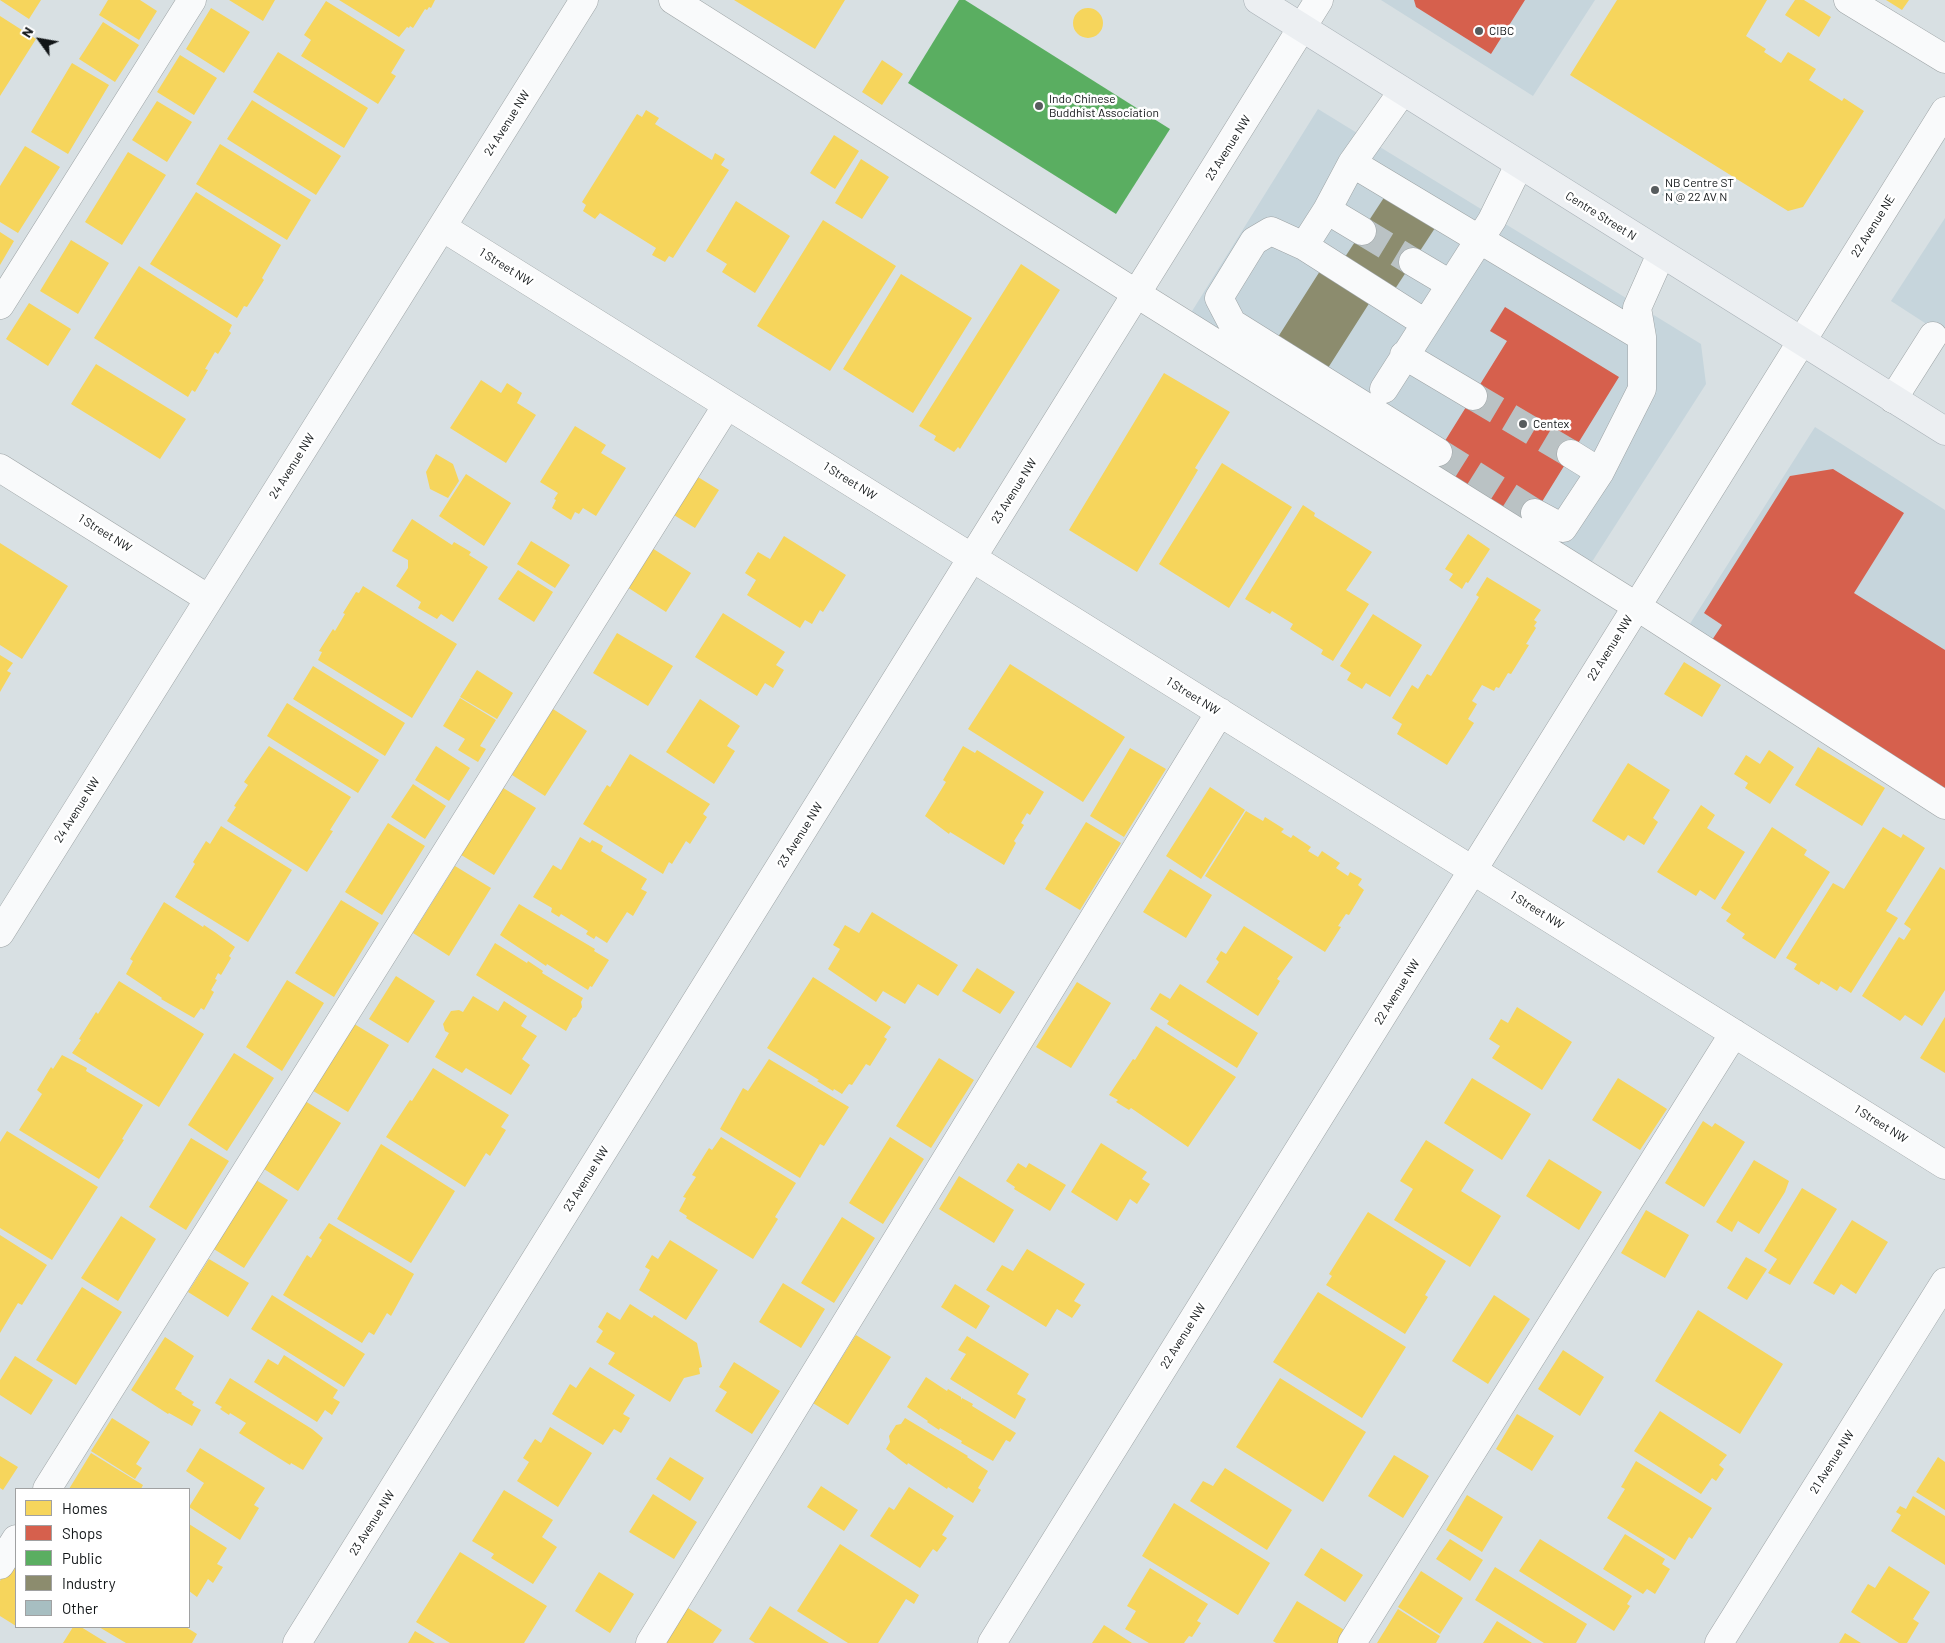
<!DOCTYPE html>
<html>
<head>
<meta charset="utf-8">
<style>
	body { margin:0 }
	#map { position:relative; width:1945px; height:1643px; overflow:hidden; background:#d8e0e3; font-family:Barlow,sans-serif }
	canvas { display:block }
	.legend { position:absolute; left:15px; top:1488px; width:175px; height:140px; box-sizing:border-box; background:#fff; border:1px solid #a0a1a2; margin:0; padding:6px 9px; list-style:none; font-size:15px; color:#111517 }
	.legend li { display:flex; align-items:center; gap:10px; height:25px }
	.legend b { width:25px; border:1px solid #a0a1a2 }
	.north { position:absolute; left:15px; top:15px; width:50px; height:50px; -webkit-text-stroke:4px #fff; paint-order:stroke; rotate:302deg; font-size:14px; font-weight:700; line-height:20px; text-align:center; color:#111517 }
	.north::after { content:''; display:block; margin:auto; width:18px; height:22px; background:#111517; clip-path:polygon(50% 0,100% 100%,50% 72%,0 100%) }
</style>
</head>
<body>
<div id="map">
<canvas width="1945" height="1643"></canvas>
<ul class="legend">
<li><b style="height:14px;background:#f6d55c"></b>Homes</li>
<li><b style="height:14px;background:#d6604d"></b>Shops</li>
<li><b style="height:14px;background:#5aae61"></b>Public</li>
<li><b style="height:14px;background:#8c8c6e"></b>Industry</li>
<li><b style="height:14px;background:#a7bec1"></b>Other</li>
</ul>
<div class="north">N</div>
</div>
<script>
const c = document.querySelector('canvas').getContext('2d');
c.lineJoin = 'round';
function fill(path, color) { c.fillStyle = color; c.fill(path, 'evenodd'); }
function strokePath(path, color, width, dash) { c.strokeStyle = color; c.lineWidth = width; c.lineCap = dash ? 'butt' : 'round'; c.setLineDash(dash || []); c.stroke(path); }
function label(font, color, halo, rows, align = 'center') {
  c.font = font + ' Barlow,sans-serif'; c.lineWidth = 5; c.setLineDash([]); c.textBaseline = 'middle'; c.strokeStyle = halo; c.fillStyle = color; for (const [text, x, y, turn = 0] of rows) {
    c.save(); c.translate(x, y); c.rotate((+turn || 0) * Math.PI / 180); c.textAlign = isNaN(turn) ? turn : align; if (halo) c.strokeText(text, 0, 0); c.fillText(text, 0, 0); c.restore();
  }
}
fill(new Path2D(`
	M1381,0H1595L1533,96Z
	M1318,109L1701,344L1706,384L1588,568L1189,316Z
	M1945,218V336L1891,301Z
	M1815,427L1945,510V795L1686,630Z`), '#c6d5dc');
fill(new Path2D(`
	M0,0H41L29,19Z
	M108,0H140L157,11L139,40L99,15Z
	M229,0H275L263,21Z
	M339,0H435L431,8L429,7L427,10L425,9L413,28L410,26L409,28L407,27L399,37Z
	M734,0H845L815,49Z
	M1617,0H1767L1746,36L1766,49L1764,52L1781,63L1788,52L1816,69L1809,80L1842,101L1844,98L1864,111L1803,207L1788,211L1570,75Z
	M1795,0H1804L1831,17L1819,37L1785,15Z
	M1886,0H1909L1902,10Z
	M326,1L405,50L391,73L396,76L378,104L301,56L311,40L304,35Z
	M1073 23a15 15 0 1 1 30 0a15 15 0 1 1-30 0Z
	M211,8L250,32L224,73L186,49Z
	M0,16L36,39L0,96Z
	M103,22L139,45L115,82L79,59Z
	M278,52L368,108L344,148L253,92Z
	M180,55L217,78L194,115L157,92Z
	M882,60L903,74L882,105L862,92Z
	M72,63L109,85L68,154L31,132Z
	M252,100L341,156L316,195L227,139Z
	M157,101L192,122L167,162L132,140Z
	M646,110L659,118L655,124L712,160L715,153L725,159L721,165L729,170L673,258L669,256L665,262L652,255L656,248L600,213L595,219L583,211L586,205L582,202L637,114L642,117Z
	M834,135L859,151L835,189L810,173Z
	M220,144L311,200L287,240L196,184Z
	M25,146L60,167L18,233L0,222V186Z
	M128,152L166,175L122,245L85,222Z
	M861,159L889,177L862,219L835,203Z
	M196,192L281,245L262,278L264,280L247,307L244,306L237,318L150,264Z
	M736,201L790,236L755,293L722,272L727,264L706,251Z
	M823,220L896,266L830,371L757,326Z
	M0,232L14,241L0,265Z
	M71,240L109,263L78,314L40,291Z
	M1021,264L1060,290L960,449L958,447L954,452L934,440L936,436L919,426Z
	M139,266L232,325L229,331L231,333L218,354L215,352L205,369L208,370L195,392L192,390L188,397L94,338Z
	M901,274L972,318L913,413L843,369Z
	M29,303L71,329L48,366L6,339Z
	M96,364L186,419L160,459L71,404Z
	M1164,373L1230,412L1195,468L1198,470L1137,572L1069,530Z
	M481,380L501,393L507,383L522,393L517,403L536,415L506,463L450,428Z
	M575,426L606,445L601,453L626,468L596,516L583,508L579,514L575,512L571,520L552,508L556,500L554,499L558,493L540,482Z
	M436,454L453,464L459,481L448,498L430,489L426,472Z
	M1222,463L1292,507L1229,608L1159,564Z
	M466,474L511,503L484,546L439,516Z
	M693,474L719,490L695,528L669,512Z
	M1303,505L1315,513L1314,516L1372,552L1346,590L1369,604L1333,661L1321,654L1323,650L1290,629L1293,624L1272,611L1270,614L1245,599Z
	M412,519L452,545L454,542L471,552L469,555L488,567L453,622L441,614L437,619L418,608L421,602L396,586L408,568V560L392,551Z
	M1468,534L1490,549L1468,583L1466,582L1462,589L1449,580L1453,574L1445,569Z
	M784,536L846,575L823,612L820,610L812,624L805,620L800,628L747,595L756,580L745,573L758,552L770,559Z
	M531,541L570,565L555,588L517,564Z
	M0,543L68,586L22,659L0,645Z
	M652,548L691,573L666,612L627,587Z
	M518,570L553,592L534,622L498,599Z
	M1487,577L1541,610L1534,620L1537,622L1534,626L1536,628L1526,644L1529,645L1511,674L1508,673L1499,688L1496,687L1494,691L1482,685L1472,701L1477,704L1468,719L1474,723L1447,765L1397,734L1402,724L1392,718L1412,685L1418,689L1427,674L1431,676L1479,597L1476,595Z
	M363,586L457,644L412,718L318,660L322,652L319,651L333,629L335,631L345,614L343,613L356,592L359,593Z
	M723,613L785,652L776,665L784,670L773,688L765,683L757,696L695,657Z
	M1373,614L1422,645L1390,697L1366,683L1362,689L1347,680L1351,673L1340,666Z
	M617,633L673,666L648,706L593,673Z
	M0,655L13,663L7,671L11,673L0,692Z
	M1684,662L1721,685L1702,717L1664,694Z
	M1010,664L1125,737L1083,802L968,729Z
	M313,666L405,723L385,756L293,699Z
	M477,670L513,693L497,719L460,697Z
	M460,698L496,720L480,746L486,749L478,762L458,750L465,739L443,726Z
	M700,699L740,726L727,746L735,751L714,784L666,752Z
	M287,703L379,760L358,793L267,736Z
	M553,709L587,731L545,796L512,775Z
	M269,746L351,797L330,830L333,831L307,872L227,821L236,807L234,806L248,785L244,782Z
	M436,746L470,768L449,801L415,780Z
	M963,746L975,753L977,750L1044,792L1030,815L1027,813L1021,823L1024,825L1014,841L1016,843L1004,865L950,832L949,834L925,816L946,782L943,780Z
	M1818,747L1885,788L1862,826L1795,785Z
	M1130,748L1166,769L1124,837L1090,816Z
	M1769,750L1794,767L1770,804L1745,788L1748,783L1734,774L1746,755L1760,764Z
	M630,754L710,804L703,814L707,817L690,844L686,841L672,864L669,862L663,874L583,824L607,785L610,787Z
	M1628,763L1670,790L1653,818L1658,822L1644,845L1628,835L1624,841L1592,821Z
	M413,784L446,806L425,839L391,817Z
	M500,786L536,808L494,875L458,853Z
	M1210,787L1245,810L1201,879L1166,856Z
	M1701,805L1715,815L1707,828L1745,852L1715,900L1700,890L1696,896L1657,872Z
	M1246,811L1263,821L1265,817L1284,829L1281,832L1291,838L1293,835L1311,847L1308,851L1318,857L1322,851L1340,863L1336,868L1348,876L1350,872L1362,879L1358,885L1364,890L1349,915L1346,914L1338,926L1341,927L1325,952L1205,876Z
	M1086,822L1121,843L1080,910L1045,889Z
	M388,823L425,846L382,915L345,892Z
	M221,826L292,870L248,942L175,897L195,864L193,862L206,841L210,844Z
	M1772,827L1807,850L1804,855L1830,872L1775,959L1742,938L1745,934L1726,921L1731,914L1721,908Z
	M1883,827L1901,838L1903,834L1925,848L1886,911L1898,918L1851,993L1840,986L1837,991L1821,981L1819,985L1794,969L1797,964L1786,958L1833,883L1844,889Z
	M580,837L590,843L592,840L603,846L601,851L647,879L641,889L647,892L633,916L627,912L607,943L596,936L594,939L586,934L588,931L561,914L559,917L551,912L552,908L533,897L553,865L561,870Z
	M455,866L491,888L449,956L413,933Z
	M1940,867L1945,870V990L1922,1026L1905,1015L1900,1021L1862,996L1899,937L1904,940L1911,929L1904,924Z
	M1170,869L1212,895L1186,938L1143,912Z
	M341,900L379,923L334,997L295,973Z
	M164,902L203,927L204,925L216,933L235,947L229,956L231,958L221,975L218,973L215,979L217,980L211,990L214,992L204,1010L201,1008L194,1018L161,999L162,998L126,974L133,961L130,959Z
	M519,904L595,949L594,951L609,960L592,987L590,986L588,990L547,964L546,966L500,935Z
	M872,912L958,965L938,996L918,984L905,1004L883,991L876,1002L828,969L840,949L833,945L845,925L859,933Z
	M1244,926L1293,957L1277,979L1280,981L1258,1016L1206,982L1219,962L1216,959L1221,951L1226,954Z
	M495,943L527,963L528,961L543,971L542,973L583,998L581,1002L582,1007L576,1017L573,1018L566,1031L476,975Z
	M977,968L1015,992L1000,1014L962,991Z
	M396,976L435,1001L408,1043L369,1019Z
	M813,977L891,1027L884,1037L887,1039L870,1066L866,1064L852,1085L849,1084L842,1094L834,1089L833,1091L817,1081L819,1080L767,1048Z
	M287,980L324,1003L282,1071L246,1047Z
	M119,981L204,1034L159,1107L72,1053L81,1040L79,1039L96,1012L98,1014Z
	M1077,982L1111,1003L1071,1068L1036,1047Z
	M1180,984L1258,1033L1237,1068L1167,1024L1169,1021L1150,1009L1160,993L1170,999Z
	M473,996L498,1011L504,1001L527,1016L521,1026L537,1036L522,1059L530,1065L511,1095L466,1068L462,1073L435,1057L449,1033L445,1031L443,1024L451,1011L459,1010L463,1012Z
	M1517,1007L1572,1042L1542,1090L1492,1058L1500,1046L1489,1039L1501,1019L1508,1023Z
	M1945,1017V1073L1920,1058Z
	M351,1022L389,1045L348,1112L310,1089Z
	M1156,1026L1236,1077L1188,1147L1131,1108L1129,1110L1116,1102L1118,1100L1109,1095L1133,1059L1135,1060Z
	M234,1053L274,1078L227,1151L188,1125Z
	M62,1055L87,1068L86,1071L143,1105L122,1139L124,1140L99,1179L19,1130L42,1094L37,1090L51,1067L53,1069Z
	M939,1058L974,1080L931,1148L896,1126Z
	M769,1059L849,1107L824,1146L820,1144L800,1178L720,1129L743,1088L748,1091Z
	M433,1068L509,1115L501,1127L506,1130L490,1156L486,1153L465,1187L386,1137L410,1100L412,1101Z
	M1472,1078L1531,1114L1502,1160L1444,1123Z
	M1618,1078L1667,1109L1640,1150L1592,1120Z
	M305,1101L341,1123L298,1191L264,1169Z
	M1703,1121L1712,1127L1715,1123L1745,1142L1704,1207L1665,1183Z
	M7,1131L98,1187L52,1260L0,1228V1142Z
	M721,1137L796,1183L775,1217L778,1219L753,1259L686,1218L687,1216L679,1211L686,1198L683,1197L696,1177L692,1175L709,1148L712,1150Z
	M890,1137L924,1159L883,1224L849,1203Z
	M191,1138L229,1161L186,1230L149,1207Z
	M1426,1140L1474,1170L1461,1191L1501,1216L1470,1267L1394,1220L1413,1189L1400,1181Z
	M1101,1143L1147,1172L1142,1179L1150,1184L1137,1204L1130,1199L1117,1221L1071,1192Z
	M381,1144L455,1191L411,1263L337,1219Z
	M1549,1159L1602,1192L1579,1230L1526,1196Z
	M1754,1160L1789,1181L1785,1192L1759,1234L1738,1221L1732,1232L1716,1222Z
	M1018,1163L1026,1168L1029,1163L1066,1185L1050,1211L1014,1189L1015,1187L1006,1181Z
	M959,1176L1014,1210L994,1243L939,1209Z
	M253,1178L288,1200L244,1268L209,1246Z
	M1802,1188L1837,1209L1790,1285L1768,1273L1777,1259L1764,1251Z
	M1646,1210L1689,1235L1665,1278L1621,1253Z
	M1368,1212L1446,1261L1425,1295L1428,1297L1405,1334L1326,1285L1332,1276L1329,1274Z
	M121,1216L156,1239L118,1301L81,1278Z
	M842,1217L875,1238L834,1303L801,1283Z
	M1852,1220L1888,1242L1856,1294L1841,1284L1834,1295L1813,1283Z
	M329,1223L414,1274L391,1316L387,1313L374,1335L369,1332L362,1343L283,1295L307,1255L311,1258L322,1240L319,1238Z
	M0,1235L47,1265L22,1305L18,1303L0,1333Z
	M670,1240L718,1270L686,1320L639,1290L650,1270L645,1267L652,1255L658,1259Z
	M1027,1249L1085,1284L1074,1301L1081,1305L1072,1318L1057,1309L1046,1327L986,1290L1002,1265L1013,1271Z
	M1746,1257L1767,1269L1747,1300L1727,1288Z
	M209,1259L249,1283L228,1317L188,1292Z
	M783,1283L825,1309L801,1348L759,1322Z
	M955,1284L990,1306L976,1329L941,1307Z
	M82,1287L122,1312L76,1385L36,1360Z
	M1318,1292L1406,1347L1362,1418L1273,1362Z
	M272,1295L365,1354L344,1387L251,1329Z
	M1494,1295L1530,1319L1488,1384L1452,1361Z
	M630,1304L652,1318L654,1315L697,1343L702,1367L699,1368L700,1374L684,1378L670,1402L608,1364L615,1353L596,1342L603,1331L598,1327L607,1312L620,1320Z
	M1698,1310L1783,1364L1740,1434L1655,1381Z
	M856,1335L891,1357L848,1425L813,1403Z
	M967,1336L1029,1374L1017,1394L1026,1399L1015,1419L950,1379L966,1354L958,1350Z
	M165,1337L194,1356L175,1389L182,1393L181,1394L194,1402L192,1405L201,1410L192,1426L169,1413L168,1414L131,1390Z
	M1563,1350L1604,1377L1580,1416L1538,1389Z
	M284,1355L338,1390L333,1398L340,1402L332,1415L325,1410L317,1422L254,1382L268,1359L278,1365Z
	M15,1356L53,1380L31,1415L0,1395V1380Z
	M734,1362L780,1391L752,1434L715,1411L727,1392L719,1387Z
	M590,1367L635,1395L623,1414L630,1418L621,1433L614,1429L603,1445L552,1414L570,1384L576,1388Z
	M926,1377L947,1391L948,1389L961,1397V1400L962,1398L973,1404L972,1406L1016,1433L1010,1442L1006,1440L993,1461L961,1443L962,1441L940,1428L939,1430L927,1422L928,1421L907,1407Z
	M230,1378L312,1429L323,1438L303,1470L291,1463L290,1465L239,1433L246,1423L230,1413L229,1415L220,1409L222,1407L215,1403Z
	M1280,1378L1366,1432L1323,1502L1236,1447Z
	M1660,1411L1727,1455L1719,1465L1724,1469L1716,1481L1712,1478L1701,1494L1634,1451Z
	M1517,1414L1554,1436L1532,1471L1496,1449Z
	M112,1418L150,1442L136,1464L142,1468L135,1479L91,1451Z
	M905,1418L968,1456L967,1457L988,1471L978,1488L981,1490L973,1503L948,1487L947,1489L908,1463L907,1465L886,1449L890,1442L889,1436L896,1425L901,1424Z
	M550,1427L592,1453L558,1507L517,1481L529,1462L523,1458L535,1439L541,1443Z
	M200,1448L265,1488L254,1505L259,1508L240,1540L189,1507L204,1483L186,1471Z
	M91,1453L143,1485L141,1489H69Z
	M1394,1455L1429,1476L1403,1518L1368,1496Z
	M0,1456L18,1467L3,1490L0,1488Z
	M670,1457L704,1478L690,1501L656,1479Z
	M1938,1457L1945,1462V1510L1916,1492Z
	M1636,1461L1712,1508L1692,1539L1689,1537L1675,1560L1607,1518L1625,1489L1621,1487Z
	M1225,1468L1292,1510L1267,1550L1190,1501L1203,1481L1213,1486Z
	M821,1486L858,1510L844,1531L807,1507Z
	M909,1487L954,1516L942,1535L947,1538L937,1552L933,1549L920,1568L870,1536L889,1507L894,1510Z
	M504,1490L553,1520L542,1537L557,1547L533,1584L491,1558L494,1554L472,1541Z
	M653,1494L697,1522L674,1559L629,1532Z
	M1467,1495L1503,1517L1482,1552L1446,1530Z
	M1913,1496L1945,1516V1565L1891,1531L1901,1515L1896,1512L1900,1506L1906,1509Z
	M1174,1503L1270,1563L1238,1615L1142,1556Z
	M189,1524L227,1548L217,1564L223,1567L213,1583L208,1579L197,1597L189,1591Z
	M1625,1534L1665,1559L1662,1564L1670,1569L1655,1594L1647,1589L1643,1594L1603,1569Z
	M1450,1539L1483,1560L1470,1581L1436,1559Z
	M1540,1539L1632,1596L1627,1604L1630,1606L1614,1631L1519,1571Z
	M840,1544L919,1595L914,1604L906,1599L878,1643H848L797,1611Z
	M1321,1548L1363,1575L1345,1602L1304,1575Z
	M460,1552L547,1606L524,1643H450L416,1622Z
	M16,1554V1626L0,1616V1581Z
	M1889,1566L1930,1592L1913,1619L1919,1623L1907,1643H1899L1851,1612L1868,1584L1875,1588Z
	M1495,1567L1587,1624L1576,1643H1544L1475,1600Z
	M1150,1568L1208,1604L1197,1621L1201,1623L1192,1637L1189,1636L1184,1643H1149L1125,1629L1136,1611L1127,1606Z
	M1421,1571L1463,1598L1440,1634L1398,1607Z
	M599,1572L634,1594L610,1633L575,1611Z
	M1297,1601L1346,1631L1338,1643H1276L1273,1641Z
	M685,1606L722,1630L713,1643H664Z
	M770,1606L829,1643H755L749,1639Z
	M1398,1609L1440,1636L1436,1643H1377Z
	M1497,1621L1532,1643H1483Z
	M1104,1625L1132,1643H1092Z
	M73,1627H81L107,1643H63Z
	M99,1627H186L197,1634L192,1643H126Z
	M415,1631L435,1643H408Z
	M1845,1633L1861,1643H1839Z`), '#f6d55c');
fill(new Path2D(`
	M1414,0H1525L1491,54L1416,7Z
	M1505,307L1619,377L1527,526L1430,465L1507,341L1490,331Z
	M1833,469L1904,513L1854,593L1945,650V788L1712,640L1722,625L1704,613L1790,476Z`), '#d6604d');
fill(new Path2D(`
	M959,0H965L1170,129L1116,214L908,83Z`), '#5aae61');
fill(new Path2D(`
	M1387,193L1437,225L1395,289L1345,257Z
	M1320,271L1370,302L1328,368L1278,337Z`), '#8c8c6e');
fill(new Path2D(`
	M1667,187L1683,197L1678,205L1662,195Z`), '#a7bec1');
strokePath(new Path2D(`
	M1362,231L1413,262
	M1473,396L1571,454
	M1438,452L1535,513`), '#bac2c4', 28, [28, 14]);
const minor = new Path2D(`
	M673,0L1137,294L1636,606L1945,805
	M1848,0L1945,59
	M1402,92L1352,163L1642,337
	M1352,163L1327,210L1304,246L1425,323
	M1327,210L1362,231
	M442,227L1945,1165
	M1304,246L1271,231L1254,241L1219,298L1232,323L1438,452
	M1413,262L1450,284
	M0,305L192,0
	M1404,355L1473,396
	M1384,389L1492,220L1519,165
	M1893,399L1933,336
	M1571,454L1600,472
	M0,468L209,599
	M1535,513L1563,528L1600,472L1642,389V337L1637,308L1661,254
	M0,933L584,0
	M47,1489L727,405
	M0,1565L16,1539
	M297,1643L1319,0
	M650,1643L1220,712
	M992,1643L1945,111
	M1352,1643L1734,1033
	M1719,1643L1945,1282`);
const major = new Path2D(`
	M1258,0L1945,431`);
strokePath(minor, '#9da3a5', 29);
strokePath(major, '#a8b0b6', 29);
strokePath(minor, '#f9fafb', 28);
strokePath(major, '#eceff2', 28);
for (const [x, y, r, color] of [
	[1479,31,5,"#575c5e"],
	[1039,106,5,"#575c5e"],
	[1655,190,5,"#575c5e"],
	[1523,424,5,"#575c5e"]
]) { const dot = new Path2D(); dot.arc(x, y, r, 0, 2 * Math.PI); c.fillStyle = color; c.fill(dot); strokePath(dot, '#fff', 2); }
label('12px', '#111517', '#fff', [
	["CIBC",1489,31],
	["Indo Chinese",1049,99],
	["Buddhist Association",1049,113],
	["NB Centre ST",1665,183],
	["N @ 22 AV N",1665,197],
	["Centex",1533,424]
], 'left');
label('12px', '#111517', '#fff', [
	["24 Avenue NW",507,123,-58],
	["23 Avenue NW",1228,148,-58],
	["Centre Street N",1601,216,32],
	["22 Avenue NE",1873,226,-58],
	["1 Street NW",506,267,32],
	["24 Avenue NW",292,466,-58],
	["1 Street NW",850,481,32],
	["23 Avenue NW",1014,491,-58],
	["1 Street NW",105,533,32],
	["22 Avenue NW",1610,648,-58],
	["1 Street NW",1193,696,32],
	["24 Avenue NW",77,810,-58],
	["23 Avenue NW",800,835,-58],
	["1 Street NW",1537,910,32],
	["22 Avenue NW",1397,992,-58],
	["1 Street NW",1881,1124,32],
	["23 Avenue NW",586,1179,-58],
	["22 Avenue NW",1183,1336,-58],
	["21 Avenue NW",1832,1462,-58],
	["23 Avenue NW",372,1523,-58]
]);
</script>
</body>
</html>
